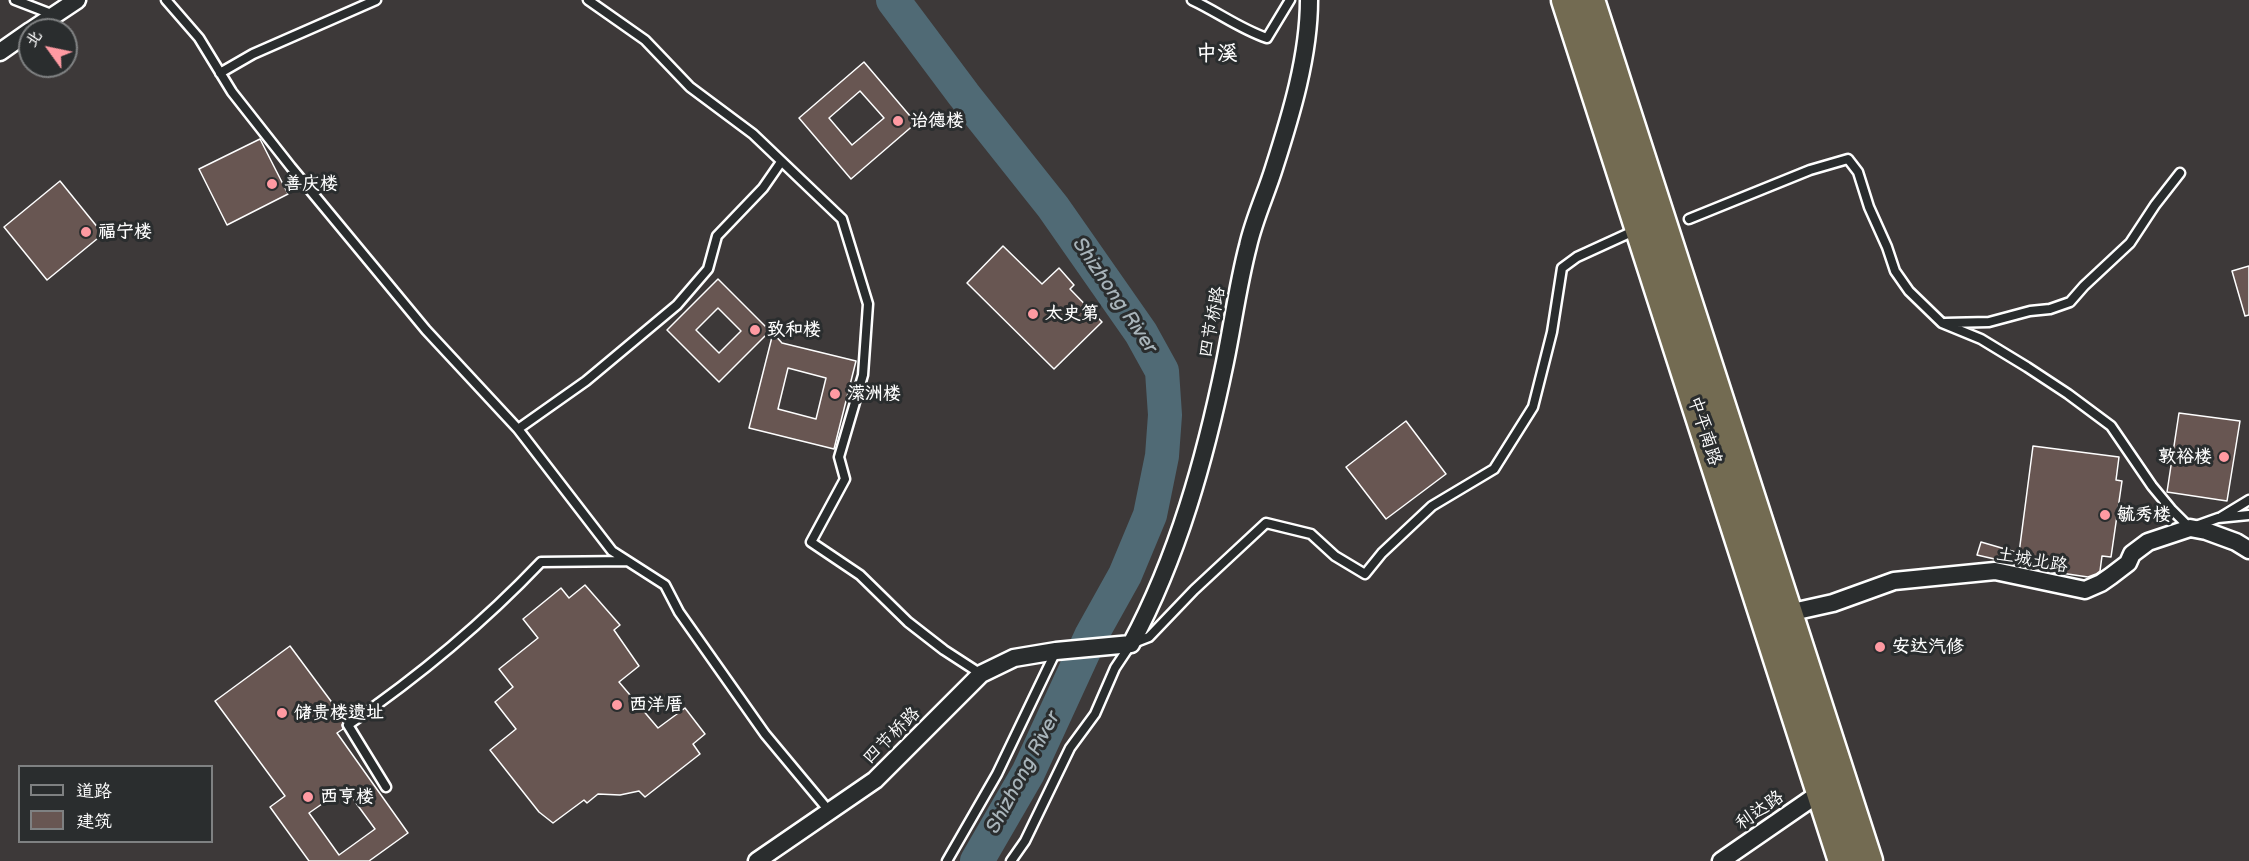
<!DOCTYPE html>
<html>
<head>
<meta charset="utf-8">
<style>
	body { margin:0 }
	#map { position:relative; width:2249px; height:861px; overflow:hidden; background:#3d3939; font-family:"Balsamiq Sans","LXGW WenKai TC",sans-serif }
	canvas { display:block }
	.legend { position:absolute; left:18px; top:765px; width:195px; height:78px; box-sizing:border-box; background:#2a2d2e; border:2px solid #7f8182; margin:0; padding:8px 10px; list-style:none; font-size:18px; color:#fff }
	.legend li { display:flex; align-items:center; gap:12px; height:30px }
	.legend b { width:30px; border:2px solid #7f8182 }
	.north { position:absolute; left:18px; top:18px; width:60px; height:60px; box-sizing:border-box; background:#2a2d2e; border:2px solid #7f8182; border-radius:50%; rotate:303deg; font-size:16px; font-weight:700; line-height:24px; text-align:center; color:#fff }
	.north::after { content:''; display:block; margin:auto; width:21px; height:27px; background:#ff9aa2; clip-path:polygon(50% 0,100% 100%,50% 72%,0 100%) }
</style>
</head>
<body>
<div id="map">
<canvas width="2249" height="861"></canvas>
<ul class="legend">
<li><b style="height:8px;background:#2a2d2e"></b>道路</li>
<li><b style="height:16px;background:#685652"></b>建筑</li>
</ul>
<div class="north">北</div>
</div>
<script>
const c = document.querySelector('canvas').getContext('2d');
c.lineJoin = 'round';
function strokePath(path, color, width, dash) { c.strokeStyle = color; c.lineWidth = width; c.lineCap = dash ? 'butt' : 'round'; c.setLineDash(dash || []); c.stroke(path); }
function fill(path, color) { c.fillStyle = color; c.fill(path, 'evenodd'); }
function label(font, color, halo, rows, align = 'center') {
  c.font = font + ' "Balsamiq Sans","LXGW WenKai TC",sans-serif'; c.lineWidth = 6; c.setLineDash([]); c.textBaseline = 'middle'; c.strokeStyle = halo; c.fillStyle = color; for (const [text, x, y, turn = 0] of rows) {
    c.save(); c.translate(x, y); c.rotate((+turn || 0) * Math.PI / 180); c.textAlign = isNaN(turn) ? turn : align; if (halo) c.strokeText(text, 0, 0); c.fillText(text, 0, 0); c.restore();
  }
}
strokePath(new Path2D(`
	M893,0L964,95L1053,207L1141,333L1162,371L1165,415L1162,456L1150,515L1125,575L1091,636L1028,773L977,861`), '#506a75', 34);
const building = new Path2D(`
	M864,62L916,123L851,179L799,118ZM860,91L884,118L852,145L829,118Z
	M260,139L288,194L227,225L199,169Z
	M60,181L103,234L47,280L4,227Z
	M1003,246L1042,284L1059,268L1074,285L1070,289L1102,322L1054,369L967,283Z
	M2249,266V315L2245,316L2232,271Z
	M718,279L770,331L719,382L667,330ZM718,308L741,331L719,353L696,330Z
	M773,333L782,343L856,361L834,449L749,428ZM788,368L826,378L816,419L778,409Z
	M2179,413L2240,421L2227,501L2167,492Z
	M1406,421L1446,474L1386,519L1346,467Z
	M2033,446L2119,457L2116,480L2122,481L2111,557L2102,556L2100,571L2096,574L2088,577L2047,571L1977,555L1981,542L2019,553Z
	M585,585L620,625L614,630L639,666L619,682L658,728L685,708L705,734L693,744L700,754L645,797L639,791L620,795L598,794L587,803L584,800L553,823L539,812L490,750L516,729L495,702L513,687L499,669L538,638L523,619L561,588L569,598Z
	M290,646L345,720L342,725L343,729L337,733L408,833L369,861H309L270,807L285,796L215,701ZM345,788L375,829L339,855L309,813Z`);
fill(building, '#685652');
strokePath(building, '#fff', 1.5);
const service = new Path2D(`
	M15,0L54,15
	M166,0L199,38L232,92L291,167L426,330L518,429L612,551L665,585L679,612L765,734L830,812
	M588,0L645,40L690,87L753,134L842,219L868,304L863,375L839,457L845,479L811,542L860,575L908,622L944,650L981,674
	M1192,0C1218,12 1240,29 1267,38L1290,0
	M220,73L253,54L376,0
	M1689,219L1810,170L1848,159L1858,172L1869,207L1887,247L1895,271L1909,291L1942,323L1981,339L2027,367L2068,394L2111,426L2152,486L2171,509L2190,528L2218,518L2249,515
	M1945,323L1989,322L2030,311L2050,309L2070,302L2084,286L2130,243L2155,205L2180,173
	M518,429L586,381L677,305L708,269L717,236L763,188L781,162
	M2221,517L2249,500
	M386,787L348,725C418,677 483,623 541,562L627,561
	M947,861L997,774L1056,651
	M1011,861L1025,841L1070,748L1095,714L1115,668L1131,644L1149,637L1194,590L1266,523L1311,534L1335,556L1365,574L1382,553L1432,506L1494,469L1533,407L1552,332L1562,268L1577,257L1636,230`);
const minor = new Path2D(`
	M32,30L77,0
	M0,52L30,31
	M1788,613L1833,603L1894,581L1995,571L2085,590L2101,583L2111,576L2128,563L2132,554L2148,542L2190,528L2206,531L2236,542L2249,550
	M757,861L875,780L981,674L1014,658L1056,651L1131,644C1178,556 1205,459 1225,362C1233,323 1238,284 1248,246C1254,219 1266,194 1274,168C1291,115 1309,56 1309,0
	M1721,861L1821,792`);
const trunk = new Path2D(`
	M1566,0L1843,861
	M1590,0L1868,861`);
strokePath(service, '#fff', 13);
strokePath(minor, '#fff', 21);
strokePath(trunk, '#fff', 33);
strokePath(service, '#2a2d2e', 8);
strokePath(minor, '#2a2d2e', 16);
strokePath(trunk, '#736b52', 28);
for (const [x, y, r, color] of [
	[898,121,6,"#ff9aa2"],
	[272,184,6,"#ff9aa2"],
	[86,232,6,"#ff9aa2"],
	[1033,314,6,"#ff9aa2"],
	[755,330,6,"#ff9aa2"],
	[835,394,6,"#ff9aa2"],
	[2224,457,6,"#ff9aa2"],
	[2105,515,6,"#ff9aa2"],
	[1880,647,6,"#ff9aa2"],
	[617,705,6,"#ff9aa2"],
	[282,713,6,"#ff9aa2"],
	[308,797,6,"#ff9aa2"]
]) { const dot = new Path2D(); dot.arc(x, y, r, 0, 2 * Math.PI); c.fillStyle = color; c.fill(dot); strokePath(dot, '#2a2d2e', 2); }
label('bold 18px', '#fff', '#2a2d2e', [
	["诒德楼",910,121],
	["善庆楼",284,184],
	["福宁楼",98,232],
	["太史第",1045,314],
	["致和楼",767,330],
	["潆洲楼",847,394],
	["敦裕楼",2212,457,"right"],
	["毓秀楼",2117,515],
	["安达汽修",1892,647],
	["西洋厝",629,705],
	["储贵楼遗址",294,713],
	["西亨楼",320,797]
], 'left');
label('18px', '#fff', '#2a2d2e', [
	["四节桥路",1213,322,-79],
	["中平南路",1704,431,72],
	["土城北路",2032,561,10],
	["四节桥路",892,736,-45],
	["利达路",1760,811,-35]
]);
label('italic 20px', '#a8b4ba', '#2a2d2e', [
	["Shizhong River",1114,296,56],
	["Shizhong River",1024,773,-62]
]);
label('bold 21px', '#fff', '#2a2d2e', [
	["中溪",1217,55]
]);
</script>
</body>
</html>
